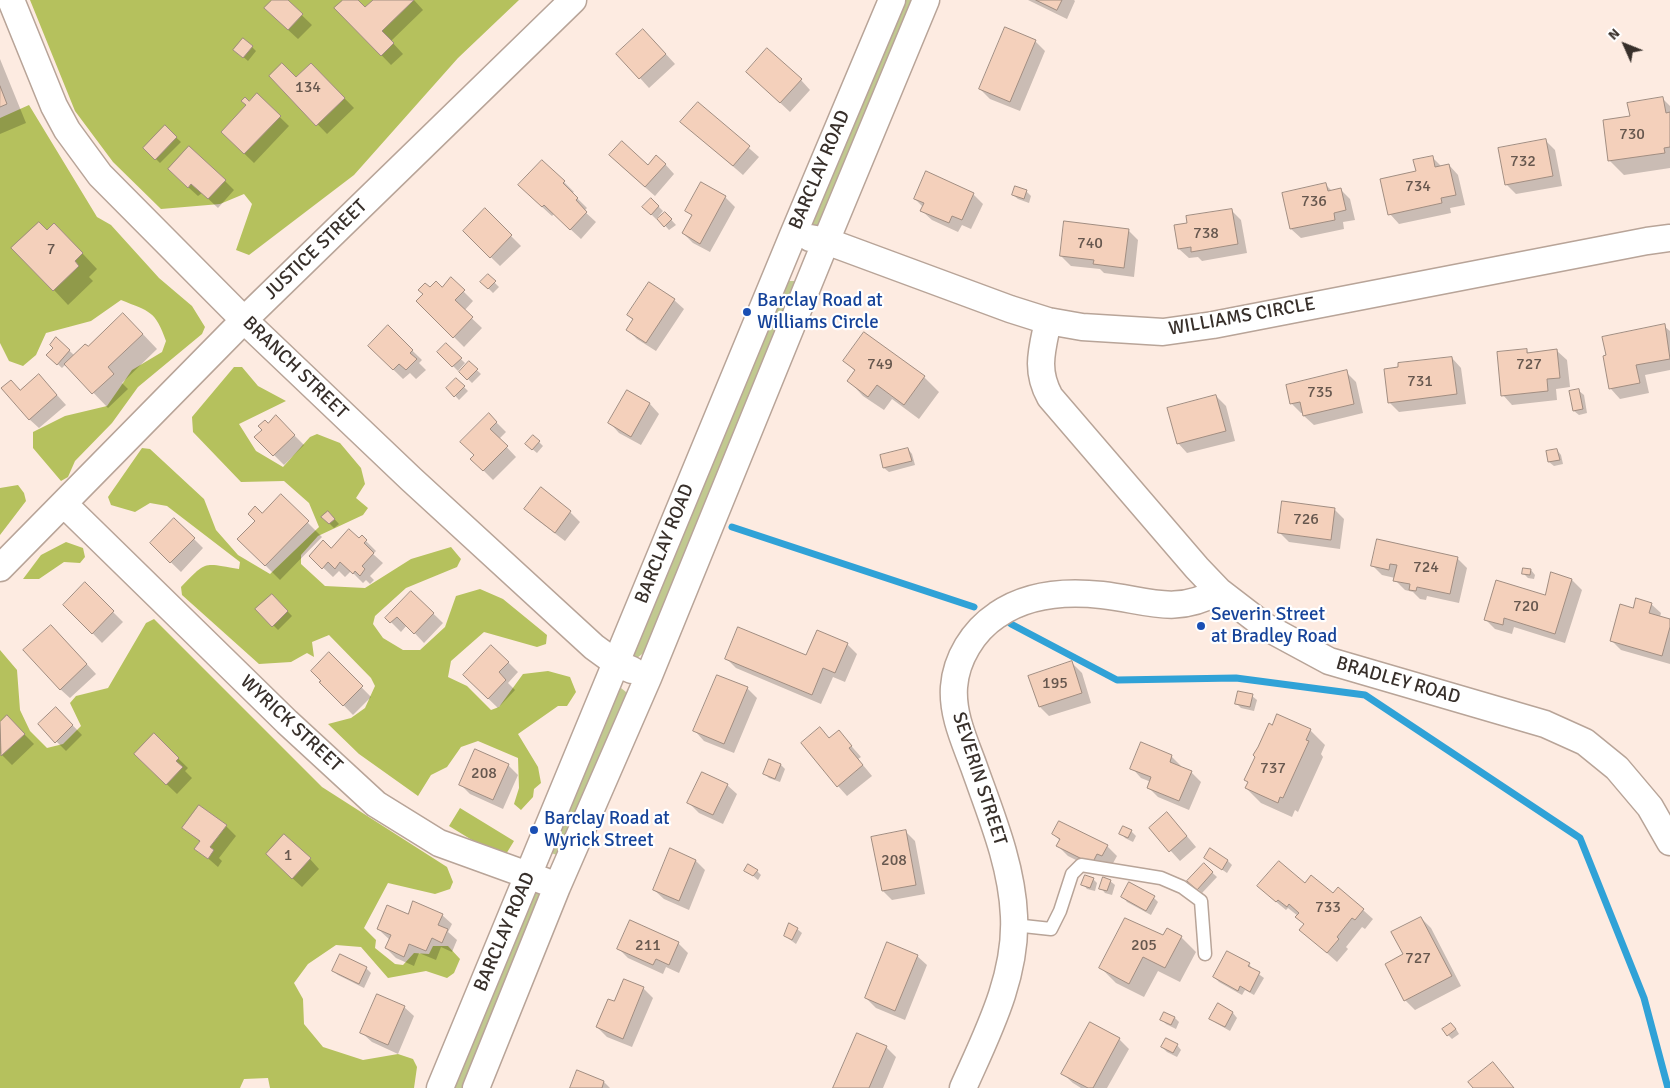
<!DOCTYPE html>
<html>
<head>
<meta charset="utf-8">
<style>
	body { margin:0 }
	#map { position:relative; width:1670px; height:1088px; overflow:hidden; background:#fdebe1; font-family:Signika,sans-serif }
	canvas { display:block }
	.north { position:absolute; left:1600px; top:20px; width:50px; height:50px; -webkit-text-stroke:4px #fff; paint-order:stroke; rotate:314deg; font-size:14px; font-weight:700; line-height:20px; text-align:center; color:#372f2a }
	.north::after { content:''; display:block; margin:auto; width:18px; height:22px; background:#372f2a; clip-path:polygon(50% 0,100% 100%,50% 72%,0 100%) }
</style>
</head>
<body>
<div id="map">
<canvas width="1670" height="1088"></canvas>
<div class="north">N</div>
</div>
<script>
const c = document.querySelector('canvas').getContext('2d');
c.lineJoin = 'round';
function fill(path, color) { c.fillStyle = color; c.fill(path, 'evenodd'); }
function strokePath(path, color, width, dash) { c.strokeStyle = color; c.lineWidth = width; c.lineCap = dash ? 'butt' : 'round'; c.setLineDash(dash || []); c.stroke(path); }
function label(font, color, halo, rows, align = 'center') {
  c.font = font + ' Signika,sans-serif'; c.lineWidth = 4.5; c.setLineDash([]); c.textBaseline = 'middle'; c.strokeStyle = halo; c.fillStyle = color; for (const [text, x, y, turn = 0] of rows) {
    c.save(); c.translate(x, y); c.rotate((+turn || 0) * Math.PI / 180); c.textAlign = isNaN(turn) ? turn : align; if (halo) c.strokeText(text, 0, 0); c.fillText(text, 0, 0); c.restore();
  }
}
fill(new Path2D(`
	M900,0H916L831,216L814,234L809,222Z
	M789,281H794L797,283L646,651L637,658L632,657L785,285Z
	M621,688L626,692L628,697L557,855L551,853L616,689Z
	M538,891L541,895L467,1088H448L528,894Z`), '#c1c990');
fill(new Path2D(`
	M30,0H519L458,58L354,175L249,255L236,250L252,204L244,194L220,204L161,209L113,162L75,111Z
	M29,105L97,217L111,225L159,278L192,306L205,327L202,334L138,387L112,423L75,461L68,477L61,481L33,448V432L65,416L107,406L132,370L162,352L166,341C155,310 150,312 121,300L91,321L46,333L36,355L23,366L9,361L0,343V118Z
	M234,367H242L258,386L286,401L239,424L256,451L283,467L310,437L317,434L340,443L361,468L365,484L356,498L368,508L363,515L318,536L301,555V564L325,586L365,588L411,559L451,547L461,559L457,567L406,588L375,616L373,624L383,638L403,650H420L445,627L456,596L480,589L503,599L547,635L546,644L537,647L484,632L451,661L448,677L467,686L491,710L499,707L523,674L548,671L570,677L576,692L567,706H558L518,734L538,767L541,783L534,789L533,797L521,810L514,804L519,788L518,758L478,741L461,747L447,767L431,775L418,796L359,754L328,724L351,718L365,708L375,686L371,678L329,635L312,642L314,657L307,653L291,662L259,664L182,595L181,587C207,560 203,563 239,569L240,562L167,506L150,503L135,512L111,505L108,497L142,448L150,449L204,499L216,530L238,555L270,574L319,527L309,503L284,481L241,482L193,432L192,417Z
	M18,485L24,493L26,501L0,535V488Z
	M66,542L83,548L85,557L80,563L64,562L39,579H23L41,555Z
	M154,619L322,787L447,867L453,882L450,889L435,894L388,883L364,928L376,940L375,948L395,964L403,965L414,953L429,954L433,946H448L460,959L454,973L447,978L426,971L388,978L361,947L336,945L308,964L294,983L303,999L304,1024L323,1047L363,1060L398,1054L413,1059L417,1067L414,1088H270L268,1078L244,1079L240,1088H0V650L17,670L20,710L30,731L47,748L63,744L81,726L70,703L76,696L108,688L146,623Z
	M460,808L514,841L503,859L449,826Z`), '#b5c15d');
fill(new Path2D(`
	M273,0H286L312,25L298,39L275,18Z
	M345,0H356L365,9L375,0H414L423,10L391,41L403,54L391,65L336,8Z
	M1028,0H1074L1075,1L1067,19Z
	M1006,29L1036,42L1045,51L1020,111L990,99L980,89Z
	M653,40L675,64L649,88L640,78Z
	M252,47L256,51L248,61L240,54Z
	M0,59L26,123L0,134Z
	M311,64L354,108L327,134L271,76L296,79Z
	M801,80L810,90L790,112L757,81Z
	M257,95L289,126L254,163L222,132Z
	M1663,99L1670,106V168L1624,175L1609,160L1631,117Z
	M698,103L759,157L743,175L692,131Z
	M165,127L181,142L160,163L145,148Z
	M1545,140L1555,150L1562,186L1516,194L1506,184Z
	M1432,157L1442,167L1449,165L1458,175L1465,205L1450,208L1451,213L1399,224L1390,214L1417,172Z
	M665,164L674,174L655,196L620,165L648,166Z
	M179,179L225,181L234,190L218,208L202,193L198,196Z
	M564,182L574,192L572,193L587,208L584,211L596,222L581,239L554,214L552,216L529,195Z
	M701,184L725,197L735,207L710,252L693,243L683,233L693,216L687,210Z
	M1326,185L1332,191L1340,189L1350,199L1355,220L1343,222L1344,229L1301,238L1291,229Z
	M1026,191L1031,196L1029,203L1018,199L1013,195Z
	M973,194L983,204L971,229L962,225L958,232L932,220L922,211L923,207L915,199Z
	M651,199L663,211L656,219L644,207Z
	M485,210L521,246L500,266L464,231Z
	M1231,210L1241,220L1247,253L1202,261L1198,257L1189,258L1179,249L1188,224Z
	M665,213L676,225L669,230L659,219Z
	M1128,230L1138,240L1134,277L1104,273L1100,269L1071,266L1061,256Z
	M69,239L97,269L89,277L93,281L68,305L54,290Z
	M488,276L499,287L493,293L482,282Z
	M451,279L473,301L464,311L482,328L464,347L418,301L430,289H442Z
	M674,300L684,309L656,351L637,339L628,330L634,321L628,315Z
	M1664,326L1670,331V370L1645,375L1649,393L1620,399L1611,389L1604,357Z
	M388,327L422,360L419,363L426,370L416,379L410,373L403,379L369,346Z
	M138,329L157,349L122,383L128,389L108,408L66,364L62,368L48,355L54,348L57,339L75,356L88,348Z
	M446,345L465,363L458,371L439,352Z
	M1527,351L1530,354L1557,351L1567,360L1570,387L1556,389L1557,400L1512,405L1503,395Z
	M1452,358L1461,368L1466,404L1399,412L1389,402Z
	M845,361L924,377L939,392L919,419L892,399L884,410L863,396L849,381L855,371Z
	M469,363L481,374L472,383L461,372Z
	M1346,372L1356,382L1363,413L1314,425L1304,416V413H1301L1292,404Z
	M456,379L468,391L459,400L448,388Z
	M48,385L66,405L39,428L29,419L20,391Z
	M628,391L650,404L659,414L641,445L619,433L610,423Z
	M1579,391L1584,395L1587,413L1579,415L1574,411Z
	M1216,396L1226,406L1235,441L1187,453L1178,443Z
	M489,415L506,432L499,439L516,457L493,480L472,459L476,455Z
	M276,417L304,445L284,465L256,437Z
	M539,442L543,446L537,453L531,448Z
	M908,449L912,454L915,465L889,472L884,468Z
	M1557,450L1561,455L1563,464L1554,466L1549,462Z
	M281,496L322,537L280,580L239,539Z
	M526,509L570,512L580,522L565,541L536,519Z
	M1334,509L1344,519L1340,549L1289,542L1279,532Z
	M328,512L339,524L334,528L323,517Z
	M174,519L203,548L181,572L151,543Z
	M362,537L376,551L373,554L383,563L370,576L374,580L370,584L366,580L363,583L351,571L345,577L339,571L333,577L311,556L359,540Z
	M1457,558L1467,568L1459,603L1427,596L1426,600L1420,599L1413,592L1405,590L1395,580V578L1382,575L1372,565Z
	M1531,570L1535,575L1534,579L1528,578L1523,573Z
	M1552,574L1572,580L1582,590L1565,643L1514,627L1512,634L1495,629L1485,619L1546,597Z
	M85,584L123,622L102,643L65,605Z
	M411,592L443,623L424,643L407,625L401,632L387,618Z
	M272,595L292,616L278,630L257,609Z
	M1651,604L1661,613L1660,617L1670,620V664L1621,650L1611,640L1634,609Z
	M61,636L96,674L70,698L60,689Z
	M847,644L857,654L845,682L833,677L821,704L736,668L726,658L807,657Z
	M329,654L371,697L353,715L321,682Z
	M508,662L518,672L508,683L515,690L498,708L474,685Z
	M1072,663L1082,673L1091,703L1049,716L1040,707Z
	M747,688L757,698L734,753L704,741L695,731Z
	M1252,696L1257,700L1254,711L1241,708L1236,703Z
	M56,708L82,735L66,751L39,724Z
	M7,717L34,744L12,765L0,753V723Z
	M1310,730L1325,745L1321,754L1323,757L1298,812L1295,810L1292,817L1261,803L1246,788Z
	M839,732L861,757L858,759L872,776L847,796L838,786L830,739Z
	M154,735L188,768L185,771L192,778L177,794L135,754Z
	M1171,756L1181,766V768L1191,772L1201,782L1189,810L1158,797L1148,787L1151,782L1141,778L1132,768Z
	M508,765L518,775L503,809L470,794L461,785Z
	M781,765L785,769L780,782L769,778L764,773Z
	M727,785L737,794L723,824L699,813L689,803Z
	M1176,823L1196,847L1180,861L1150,828Z
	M226,826L236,836L219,858L222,861L218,867L196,848L200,842L184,828Z
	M905,831L915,841L925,894L892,900L883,891Z
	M1131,831L1136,836L1133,842L1125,838L1121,833Z
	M1054,834L1107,846L1117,856L1112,865L1107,863L1102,873L1068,856L1058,846L1060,841Z
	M1205,858L1228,861L1232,865L1227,873Z
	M310,859L319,869L302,887L277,864Z
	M696,861L705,870L689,910L664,899L654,890Z
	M1204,865L1217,877L1202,893L1189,881Z
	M746,870L757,871L761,875L758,880Z
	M1093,879L1097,883L1095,891L1087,889L1083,884Z
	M1110,881L1115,885L1112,895L1105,893L1101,888Z
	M1333,895L1363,910L1373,919L1365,929L1362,927L1346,947L1348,949L1337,962L1301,930L1305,925L1298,916L1288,908L1286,910L1269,896Z
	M1123,897L1154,898L1158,902L1151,915L1127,902Z
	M409,915H442L452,924L448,932L457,940L452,952L441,947L436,960L419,953L414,966L396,958L386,948L390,940L378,929Z
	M1421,918L1431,928L1461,986L1415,1010L1405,1000L1404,954Z
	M797,929L802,933L796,944L785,936Z
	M1164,937H1181L1196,952L1180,982L1158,971L1144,997L1116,983L1101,968Z
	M678,943L688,953L679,973L666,967L663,974L628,958L618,948Z
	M341,955L366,968L371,973L364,988L338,975L333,971Z
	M917,956L927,965L905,1020L876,1008L866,998Z
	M1249,964L1253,970L1264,978L1254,995L1245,990L1242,995L1219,982L1214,977Z
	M643,988L653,998L632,1047L607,1037L597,1027L615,1003Z
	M1218,1005L1233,1013L1237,1018L1230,1031L1216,1023L1211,1018Z
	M404,1007L414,1016L398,1054L372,1042L362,1033Z
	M1175,1018L1179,1022L1176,1029L1166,1024L1162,1020Z
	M1456,1029L1459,1034L1452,1039L1448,1035Z
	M1119,1039L1129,1049L1107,1088H1081L1073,1083L1063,1074Z
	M1177,1045L1181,1050L1177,1057L1167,1052L1162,1047Z
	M886,1047L896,1057L883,1088H835Z
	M604,1082L610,1088H572Z`), '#0003');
strokePath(new Path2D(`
	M732,527L974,607
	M1011,624L1117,680L1236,678L1365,695L1580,838L1644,998L1668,1088`), '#30a2d7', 7);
const building = new Path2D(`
	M272,0H288L303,14L288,30L264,8Z
	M343,0H358L365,7L373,0H414L382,31L394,43L381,56L334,8Z
	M1036,0H1062L1057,10Z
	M1005,27L1036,40L1010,102L979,89Z
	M643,29L666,54L639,79L616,54Z
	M243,38L253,46L243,58L233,50Z
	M767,48L802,79L780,103L746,72Z
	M282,63L296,77L311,63L345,98L316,126L269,76Z
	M0,86L7,104L0,107Z
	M257,93L281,116L244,154L221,132L246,105L241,101L245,97L249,101Z
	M1663,97L1666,113L1670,112V147L1664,148L1665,153L1608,161L1603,120L1630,116L1627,103Z
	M698,102L750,146L733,166L680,122Z
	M165,125L177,137L155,160L143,148Z
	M1546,139L1553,176L1505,185L1498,148Z
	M622,141L648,165L656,155L666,164L645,187L609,155Z
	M189,146L226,180L208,199L191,184L188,188L168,169Z
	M1433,156L1435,167L1449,164L1456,195L1441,198L1442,203L1388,215L1380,179L1416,171L1413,160Z
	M542,160L565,181L563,183L578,198L576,200L587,212L570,230L544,205L542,207L518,185Z
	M926,171L974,193L962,220L952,216L949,223L920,211L924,203L914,199Z
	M701,182L726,196L700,244L682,233L692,215L685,211Z
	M1326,183L1328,191L1341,188L1346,210L1334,213L1335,220L1290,229L1282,193Z
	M1015,186L1027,190L1024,199L1012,195Z
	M651,198L659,206L651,215L642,207Z
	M485,208L512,235L490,258L463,231Z
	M1232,209L1238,244L1191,252V247L1178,249L1174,225L1187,223L1186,216Z
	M665,212L672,219L664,227L657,219Z
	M1064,221L1129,229L1124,268L1093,264L1094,260L1060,256Z
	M39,222L47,230L54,223L83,253L75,261L79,266L53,291L11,248Z
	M488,274L496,281L488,289L480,282Z
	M451,277L465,290L455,300L473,317L453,338L416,301L423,294L418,290L425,283L430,287L436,281L442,287Z
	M649,282L675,299L646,343L626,330L633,319L627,315Z
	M123,313L143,334L108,367L114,374L92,394L64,364L85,344L88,346Z
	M1665,324L1670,359L1636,365L1640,383L1609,389L1603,356L1606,355L1602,337Z
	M388,325L413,350L410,353L417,359L406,370L399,364L393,370L368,346Z
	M864,332L925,376L904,405L877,385L868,397L847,381L855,370L843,361Z
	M56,337L70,350L57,365L46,355L53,348L50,345Z
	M446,343L462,358L452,367L437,352Z
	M1527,349V353L1557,349L1560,378L1547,379L1548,391L1501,396L1497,352Z
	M1452,357L1457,394L1388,403L1384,369L1398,367V363Z
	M469,361L478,369L467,380L459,372Z
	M1347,370L1354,404L1303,416L1300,402L1290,404L1286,385Z
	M39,374L57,395L29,420L1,388L11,380L20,390Z
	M456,378L465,386L454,397L446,388Z
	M1579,389L1583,409L1573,411L1569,391Z
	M627,390L650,403L631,437L608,423Z
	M1216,395L1226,431L1177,444L1167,408Z
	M489,413L497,422L490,429L508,446L483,471L470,459L474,455L460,442Z
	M276,415L295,435L273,456L254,437L262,430L258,426L265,420L268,423Z
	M533,435L540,441L532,450L525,444Z
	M908,448L912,461L883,468L880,455Z
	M1557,449L1560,460L1548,462L1546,451Z
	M541,487L571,511L555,533L524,509Z
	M281,494L309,521L265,566L237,539L255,521L248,514L255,506L262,513Z
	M1282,501L1335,508L1331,540L1278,533Z
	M328,511L335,519L329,524L321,517Z
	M174,518L195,538L170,563L150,543Z
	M349,529L359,538L362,535L367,540L364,543L374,553L362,566L365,569L360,576L355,571L353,574L340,562L335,569L328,562L322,569L309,556L323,540L331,548Z
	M1377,539L1458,557L1450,594L1417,587L1416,591L1409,590L1410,584L1393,581L1397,565L1390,564L1389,570L1371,566Z
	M1523,568L1531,569L1530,575L1522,574Z
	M1551,572L1572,579L1555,634L1504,618L1503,625L1484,620L1496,580L1545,595Z
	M85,582L114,611L92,634L63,605Z
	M411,591L434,613L414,634L397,617L390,623L385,618Z
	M272,594L288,611L272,627L255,609Z
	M1636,598L1652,603L1649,613L1670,619V627L1662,656L1610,641L1620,604L1633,608Z
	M51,625L87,664L60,690L23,650Z
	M738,627L806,655L817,630L848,643L835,673L823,668L812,695L725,659Z
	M491,645L509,662L499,672L506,680L488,699L463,675Z
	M329,652L363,686L343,706L319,682L321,681L311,671Z
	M1072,661L1082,693L1039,707L1028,676Z
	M717,675L748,687L724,744L693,731Z
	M1238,691L1253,694L1250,707L1235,704Z
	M56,707L73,725L55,743L38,724Z
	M1277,714L1311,729L1306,740L1309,741L1283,798L1280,797L1278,803L1245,788L1248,782L1244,780L1255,757L1253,755L1258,747L1269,723L1272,725Z
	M7,715L25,734L1,756L0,722Z
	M820,727L829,738L839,730L852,746L849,748L863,765L837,787L801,743Z
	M154,733L179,758L176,761L183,767L166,785L134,754Z
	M1141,742L1172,755L1170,762L1192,771L1179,801L1147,788L1151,777L1130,769Z
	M475,749L509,764L493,800L459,785Z
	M769,759L781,764L775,779L763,774Z
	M702,772L728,784L713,815L687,803Z
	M199,805L227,825L210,847L214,850L208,859L194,849L200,841L182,828Z
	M1167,812L1187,836L1169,852L1149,828Z
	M1059,821L1108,845L1102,856L1097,854L1092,864L1056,846L1060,839L1052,834Z
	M1123,826L1132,830L1128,838L1119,834Z
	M906,830L916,885L882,891L871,837Z
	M284,834L311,858L292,879L266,854Z
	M670,848L696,860L679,901L653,890Z
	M1210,848L1228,860L1222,870L1204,858Z
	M1279,861L1305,883L1311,875L1333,893L1338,887L1364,909L1355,920L1352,918L1337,937L1339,939L1327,953L1299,930L1304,924L1295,917L1299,913L1289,904L1287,907L1278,900L1276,902L1257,886Z
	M1204,863L1213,872L1197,890L1187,881Z
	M748,864L758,870L753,876L744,871Z
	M1085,875L1094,878L1090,888L1081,885Z
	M1103,877L1111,880L1107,891L1099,889Z
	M1129,882L1155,896L1146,911L1121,897Z
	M413,901L443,914L438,925L448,929L442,943L432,938L426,951L409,944L404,957L385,948L391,935L377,929L387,905L408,914Z
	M1421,917L1452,976L1404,1001L1385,964L1403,954L1391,932Z
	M1125,918L1163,935L1167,928L1182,936L1165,968L1143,957L1129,984L1099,968Z
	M630,920L679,942L669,965L656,959L653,965L617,949Z
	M789,923L798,928L792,940L784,936Z
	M887,942L918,955L895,1011L865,998Z
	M1227,951L1250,963L1248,966L1260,972L1250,992L1240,986L1238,991L1213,977Z
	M340,954L367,967L359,984L332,971Z
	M624,979L644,987L623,1039L596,1027L608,999L614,1001Z
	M377,994L405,1006L388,1045L360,1033Z
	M1218,1003L1233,1012L1225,1027L1209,1019Z
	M1164,1012L1175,1017L1171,1025L1160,1020Z
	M1090,1022L1120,1038L1093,1088H1088L1061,1074Z
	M1451,1023L1456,1029L1447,1036L1442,1029Z
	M857,1033L887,1046L869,1088H833Z
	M1166,1038L1178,1044L1173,1053L1161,1047Z
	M1493,1062L1514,1088H1473L1468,1082Z
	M577,1070L604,1081L602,1088H570Z`);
fill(building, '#f4d0bb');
strokePath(building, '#a18d81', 1);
const service = new Path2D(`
	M1014,925L1051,929L1060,911L1072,874L1081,865L1161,878L1182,887L1201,901L1205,954`);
const minor = new Path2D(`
	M11,0L54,106L67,130L100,175L244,320L411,479L594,647L616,663L632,670
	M810,238L826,241L1010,309L1048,321L1082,327L1163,332L1213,325L1647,241L1670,238
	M1048,321C1042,350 1035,370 1050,397L1197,568L1219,591L1245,611L1266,627L1329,661L1545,724L1585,742L1617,768L1650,807L1670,842
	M64,504L287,722L376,804L439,843L544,881
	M0,568L244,320L573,0
	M440,1088L793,235L892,0
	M476,1088L557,887L648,678L826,241L926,0
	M963,1088C987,1034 1017,977 1014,916C1012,865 991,815 974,767C965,742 952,715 954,687C956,659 973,631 997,615C1027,594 1066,591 1102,595C1147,600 1175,616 1219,591`);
strokePath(service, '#b8a498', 15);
strokePath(minor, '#b8a498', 29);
strokePath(service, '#fff', 12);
strokePath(minor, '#fff', 26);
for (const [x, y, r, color] of [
	[747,312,5,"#1a4fb4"],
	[1201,626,5,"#1a4fb4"],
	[534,830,5,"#1a4fb4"]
]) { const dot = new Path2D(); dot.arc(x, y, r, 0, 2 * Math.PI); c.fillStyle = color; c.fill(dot); strokePath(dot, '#fff', 2); }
label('16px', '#66574e', null, [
	["134",308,88],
	["730",1632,135],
	["732",1523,162],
	["734",1418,187],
	["736",1314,202],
	["738",1206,234],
	["740",1090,244],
	["7",51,250],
	["749",880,365],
	["727",1529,365],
	["731",1420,382],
	["735",1320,393],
	["726",1306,520],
	["724",1426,568],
	["720",1526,607],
	["195",1055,684],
	["737",1273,769],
	["208",484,774],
	["1",288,856],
	["208",894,861],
	["733",1328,908],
	["211",648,946],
	["205",1144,946],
	["727",1418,959]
]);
label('19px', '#372f2a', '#fff', [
	["BARCLAY ROAD",820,170,-67],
	["JUSTICE STREET",316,250,-44],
	["WILLIAMS CIRCLE",1242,317,-10],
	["BRANCH STREET",295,368,44],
	["BARCLAY ROAD",665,544,-68],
	["BRADLEY ROAD",1398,681,16],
	["WYRICK STREET",291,724,43],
	["SEVERIN STREET",979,779,72],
	["BARCLAY ROAD",505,932,-67]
]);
label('19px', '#164399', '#fff', [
	["Barclay Road at",757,301],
	["Williams Circle",757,323],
	["Severin Street",1211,615],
	["at Bradley Road",1211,637],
	["Barclay Road at",544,819],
	["Wyrick Street",544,841]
], 'left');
</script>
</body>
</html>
